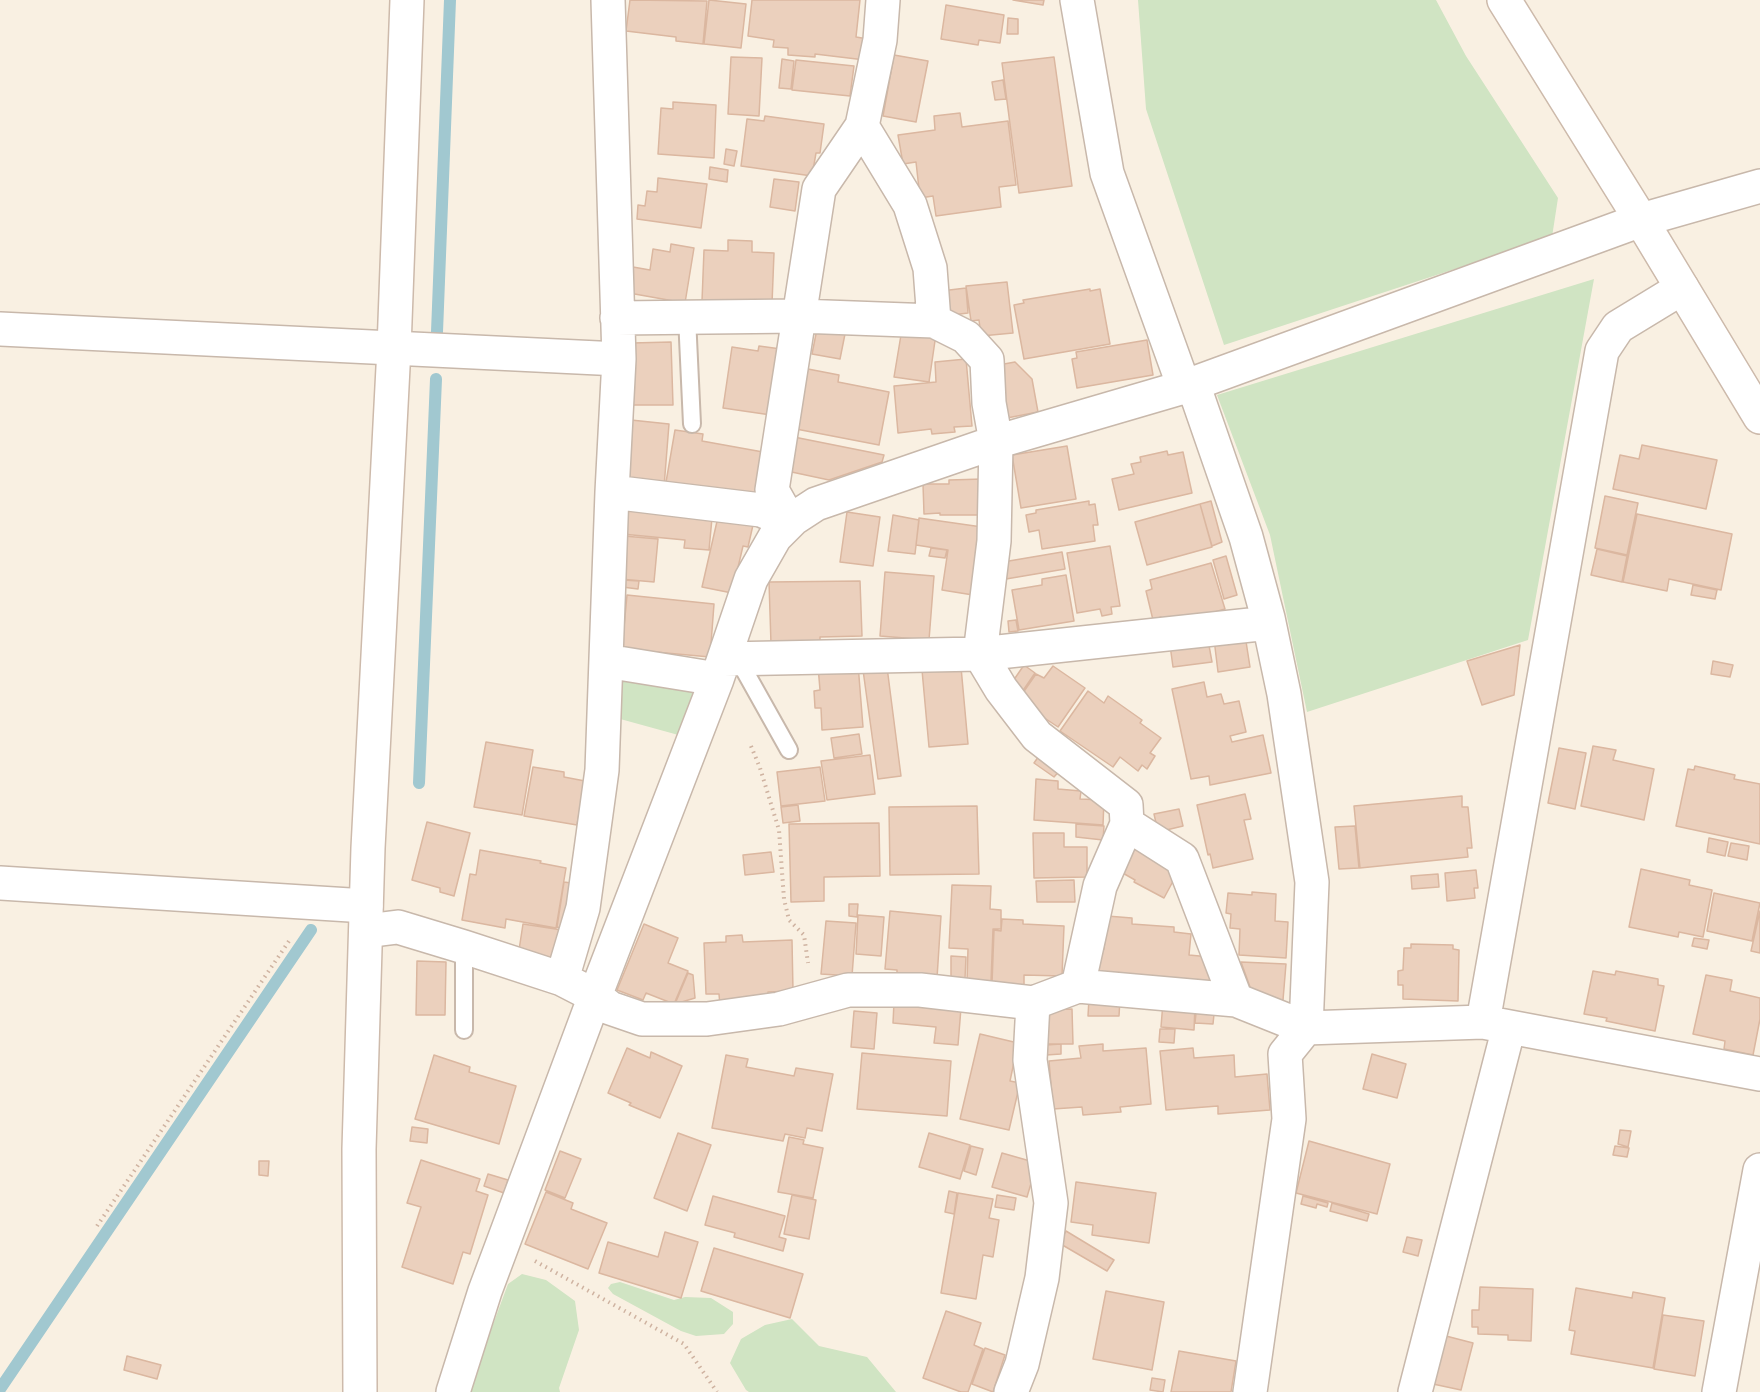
<!DOCTYPE html>
<html>
<head>
<meta charset="utf-8">
<style>
	body { margin:0 }
	canvas { display:block; background:#f9f0e2 }
</style>
</head>
<body>
<canvas width="1760" height="1392"></canvas>
<script>
const c = document.querySelector('canvas').getContext('2d');
c.lineJoin = 'round';
function fill(path, color) { c.fillStyle = color; c.fill(path, 'evenodd'); }
function strokePath(path, color, width, dash) { c.strokeStyle = color; c.lineWidth = width; c.lineCap = dash ? 'butt' : 'round'; c.setLineDash(dash || []); c.stroke(path); }
fill(new Path2D(`
	M1138,0H1436L1466,56L1558,198L1552,237L1224,345L1146,109Z
	M1594,279L1528,640L1307,712L1270,535L1217,395Z
	M615,670L700,683L682,736L613,717Z
	M522,1274L546,1280L575,1301L579,1330L559,1388L560,1392H468L508,1284Z
	M620,1282L674,1300L685,1297L711,1298L733,1312V1324L724,1334L696,1336L681,1331L613,1294L608,1288L611,1284Z
	M792,1319L819,1346L867,1357L896,1392H749L746,1390L730,1363L741,1339L765,1325Z`), '#d0e4c3');
strokePath(new Path2D(`
	M437,332L450,0
	M419,783L436,379
	M0,1389L311,930`), '#a1c8d0', 12);
const building = new Path2D(`
	M630,0L707,1L703,44L676,41V37L626,31Z
	M709,0L746,4L741,48L704,44Z
	M752,0H860L856,37L868,39L865,60L815,54V57L788,55V48L773,47L774,40L748,36Z
	M1013,0H1044L1043,5Z
	M946,5L1004,15L1000,43L979,40L978,45L941,39Z
	M1008,18L1018,19V34H1007Z
	M894,55L928,61L916,122L883,116Z
	M731,57L762,58L759,116L728,114Z
	M1054,57L1072,186L1019,193L1002,63Z
	M782,59L794,61L791,89L779,88Z
	M796,60L854,66L850,96L792,90Z
	M1003,80L1006,99L995,100L992,82Z
	M673,102L716,105L714,158L658,154L661,108L673,109Z
	M960,113L962,127L1008,121L1016,185L999,187L1001,207L936,216L933,196L920,198L916,162L903,164L898,135L935,130L934,116Z
	M765,116L824,124L820,153H816L812,176L741,166L747,119L764,121Z
	M726,149L737,151L734,166L724,164Z
	M710,167L728,170L727,182L709,179Z
	M658,178L707,184L701,228L637,219L638,205L645,206L647,191L657,192Z
	M774,179L799,182L795,211L770,207Z
	M728,240L752,241V252L774,253L772,304L702,301L704,250L728,251Z
	M671,244L694,248L685,303L629,293L633,267L650,270L653,249L670,252Z
	M1007,282L1013,333L981,336L979,320L971,321L966,286Z
	M966,288L968,313L944,316L941,291Z
	M1090,289V291L1100,289L1110,344L1024,359L1014,305L1024,303L1023,300Z
	M817,329L845,334L840,359L812,354Z
	M902,329L936,334L929,382L894,377Z
	M1147,340L1153,375L1077,388L1072,359L1077,358L1076,352Z
	M671,342L673,405H633L632,343Z
	M759,346L781,349L771,415L723,408L732,347L758,351Z
	M966,359L972,426L954,427L955,432L932,434L931,429L898,433L894,386L936,382L935,362Z
	M1015,362L1032,379L1038,412L1007,418L993,366Z
	M808,369L839,375L838,382L889,392L879,445L796,429Z
	M631,420L669,424L664,487L626,483Z
	M675,430L703,434L702,441L763,452L756,491L752,499L665,488Z
	M794,437L884,455L882,462L829,480L787,471Z
	M1642,445L1717,460L1706,509L1613,489L1620,455L1639,459Z
	M1067,446L1076,499L1021,508L1012,455Z
	M1167,451L1168,455L1183,452L1192,493L1119,510L1112,479L1134,474L1131,464L1141,462L1140,457Z
	M983,479L984,515H940V513L924,514L923,484H949V480Z
	M1605,496L1638,503L1627,555L1595,548Z
	M1089,501V505L1095,504L1098,525H1093L1095,541L1042,549L1039,530L1029,532L1026,515L1036,513V510Z
	M1211,501L1222,542L1212,546L1200,504Z
	M1200,504L1212,547L1147,565L1135,522Z
	M625,509L712,518L709,550L684,548L685,540L622,534Z
	M847,512L880,517L873,566L840,562Z
	M1637,514L1732,534L1721,590L1669,579L1667,591L1623,582Z
	M893,515L919,520L915,554L888,551Z
	M718,517L753,525L748,547L743,546L732,593L702,587Z
	M919,518L982,527L973,595L942,590L948,550L916,545Z
	M624,536L658,539L654,582L620,579Z
	M1110,546L1120,606L1111,607L1112,614L1102,616L1100,609L1077,613L1067,553Z
	M931,548L947,550L945,558L929,556Z
	M1597,549L1627,556L1622,582L1591,575Z
	M1062,552L1065,569L1006,579L1003,562Z
	M1226,556L1237,595L1224,599L1213,560Z
	M1211,563L1225,609L1163,627L1161,617L1153,620L1146,591L1152,589L1150,580Z
	M885,572L934,576L929,640L880,636Z
	M1066,575L1074,621L1019,630L1012,590L1042,585V579Z
	M623,580L639,581L638,589L622,587Z
	M860,581L862,636L820,637V643L771,644L769,582Z
	M1693,585L1717,590L1715,599L1691,595Z
	M627,595L714,604L710,657L622,649Z
	M1016,620L1018,631L1009,632L1008,621Z
	M1245,635L1250,667L1218,672L1214,639Z
	M1208,640L1212,662L1173,667L1170,645Z
	M1520,645L1514,695L1482,705L1467,661Z
	M1713,661L1733,665L1730,677L1711,674Z
	M858,664L863,727L822,730L821,708H815L814,691L820,690L818,666Z
	M1024,665L1035,673L1022,692L1011,684Z
	M1053,666L1085,688L1058,727L1034,711L1020,697L1036,674L1044,678Z
	M887,667L901,776L878,779L863,670Z
	M961,667L968,744L929,747L922,670Z
	M1204,682L1207,697L1221,694L1224,704L1239,701L1246,732L1230,736L1232,742L1263,735L1271,773L1210,785L1209,776L1191,779L1172,689Z
	M1088,691L1104,703L1108,696L1142,720L1140,723L1161,738L1150,753L1155,756L1147,769L1142,765L1138,771L1120,757L1113,767L1060,731Z
	M859,734L862,754L834,758L831,738Z
	M486,742L533,750L522,815L474,807Z
	M1593,746L1616,750L1613,760L1654,769L1644,820L1581,806Z
	M1559,748L1586,753L1575,809L1548,803Z
	M1041,753L1062,768L1054,777L1034,763Z
	M870,755L875,794L827,800L821,761Z
	M1695,766L1735,775L1734,779L1760,784V844L1676,826L1688,769L1694,770Z
	M533,767L564,772V777L585,781L577,825L524,816Z
	M820,767L825,801L781,806L777,772Z
	M1036,779L1058,781V789L1081,791L1080,799L1104,800L1103,825L1034,820Z
	M1245,794L1251,819L1244,820L1253,859L1213,868L1210,854L1208,855L1197,805Z
	M1462,796V807H1468L1472,848H1467L1468,857L1360,868L1354,806Z
	M798,805L800,821L783,823L781,807Z
	M977,806L979,874L890,875L889,807Z
	M1179,809L1183,826L1158,832L1154,814Z
	M427,822L470,833L454,896L440,892V888L412,880Z
	M879,823L880,876L824,877V901L791,902L789,824Z
	M1076,824L1104,826L1103,840L1076,837Z
	M1355,826L1359,868L1339,869L1335,827Z
	M1033,833H1064V847H1087V877L1034,878Z
	M1709,838L1728,842L1725,856L1707,852Z
	M1731,843L1749,846L1747,860L1728,856Z
	M1135,846L1179,870L1164,898L1134,882L1135,880L1121,872Z
	M480,850L541,861L540,863L566,868L556,928L506,919L505,928L462,920L470,874L476,875Z
	M771,852L774,872L745,875L743,855Z
	M1641,869L1690,880L1689,885L1712,890L1703,937L1679,932L1678,937L1629,927Z
	M1476,870L1478,888H1474L1475,898L1447,901L1445,873Z
	M1438,874L1439,887L1412,889L1411,876Z
	M1074,880L1075,902H1037L1036,881Z
	M564,882L571,883L563,929L557,927Z
	M952,885L991,886L990,909L1001,910V929H993L991,982L967,981L968,949L949,948Z
	M1252,892L1276,894L1275,921L1288,922L1286,958L1239,955L1240,929L1230,928L1231,914L1226,913L1228,893L1252,895Z
	M1714,893L1760,903L1752,941L1707,931Z
	M849,904H858L857,917L849,916Z
	M890,911L941,916L937,978L897,975V970L885,969Z
	M1760,911V953L1751,951Z
	M858,915L884,917L881,956L856,954Z
	M1107,916L1132,918V924L1174,927V932L1191,934L1189,955L1210,957L1220,989L1096,974L1099,948L1104,949Z
	M1002,919L1023,920V924L1064,926L1062,976L1024,975V986L992,984L994,930L1001,931Z
	M826,921L856,923L852,976L821,974Z
	M523,924L562,930L557,960L519,950Z
	M644,924L678,938L668,963L688,971L674,1004L646,993L643,1000L617,990Z
	M742,935L743,942L792,940L793,991L768,992V999L720,1006L719,994H706L704,943L726,942V936Z
	M1694,938L1709,940L1707,949L1692,946Z
	M1411,944L1453,945V949L1459,950L1458,1001L1403,999V985H1398V971L1403,970L1404,948H1411Z
	M951,956L966,957L965,978L951,977Z
	M417,961L446,962L445,1015H416Z
	M1241,962L1286,964L1283,1000L1254,998Z
	M1593,971L1615,975L1616,971L1658,979V985L1664,986L1655,1031L1606,1021L1607,1018L1584,1014Z
	M688,973L693,975L695,998L675,1004Z
	M1706,975L1732,980L1730,991L1760,998V1019L1753,1055L1724,1049L1725,1041L1693,1034Z
	M1089,998L1120,999L1119,1016H1088Z
	M894,1002L961,1008L958,1045L934,1043L936,1027L893,1023Z
	M1163,1002L1195,1005L1194,1030L1161,1027Z
	M1197,1004L1215,1005L1213,1024L1195,1023Z
	M1072,1009L1073,1044H1046L1045,1010Z
	M854,1011L877,1013L874,1049L851,1047Z
	M1160,1029H1175L1174,1043L1159,1042Z
	M980,1034L1018,1043L1010,1081L1020,1083L1009,1130L960,1119Z
	M1061,1044V1054L1046,1055V1045Z
	M1103,1044V1051L1146,1048L1151,1104L1120,1107L1121,1112L1083,1115L1082,1107L1053,1109L1049,1061L1081,1058L1079,1046Z
	M627,1048L650,1058L651,1052L682,1066L660,1118L629,1105L631,1103L608,1093Z
	M1193,1048L1194,1058L1234,1055L1235,1077L1267,1074L1270,1110L1218,1114V1106L1166,1110L1160,1051Z
	M862,1053L951,1061L947,1116L857,1109Z
	M1372,1054L1406,1064L1397,1098L1363,1089Z
	M434,1055L470,1067L469,1072L516,1086L499,1144L415,1119Z
	M726,1055L748,1059L746,1067L794,1076L796,1068L833,1074L822,1131L807,1128L805,1138L785,1134L783,1141L712,1128Z
	M412,1127L428,1129L427,1143L410,1141Z
	M1620,1130L1631,1131L1628,1147L1618,1144Z
	M678,1133L711,1145L687,1211L654,1198Z
	M929,1133L970,1145L960,1179L919,1167Z
	M789,1137L804,1140L803,1144L823,1148L813,1198L778,1192Z
	M1309,1141L1390,1164L1377,1214L1296,1193Z
	M971,1146L983,1149L976,1175L964,1171Z
	M1615,1146L1629,1148L1627,1157L1613,1155Z
	M560,1151L581,1159L565,1198L545,1190Z
	M1002,1153L1037,1163L1027,1197L992,1187Z
	M421,1160L480,1179L476,1191L488,1195L470,1254L463,1252L453,1284L402,1267L421,1207L407,1203Z
	M259,1161H269L268,1176L259,1175Z
	M488,1174L508,1180L504,1193L484,1186Z
	M1076,1182L1156,1193L1149,1243L1092,1235L1093,1225L1071,1222Z
	M949,1191L957,1193L954,1214L945,1212Z
	M546,1192L573,1203L571,1209L607,1223L588,1269L525,1244Z
	M958,1193L993,1199L989,1218L999,1220L993,1257L983,1255L976,1299L941,1293Z
	M792,1195L816,1200L809,1239L784,1234Z
	M997,1195L1016,1198L1014,1210L995,1207Z
	M713,1196L785,1216L779,1237L786,1239L783,1251L734,1237L735,1233L705,1225Z
	M1303,1196L1328,1203L1327,1207L1317,1204L1316,1208L1301,1204Z
	M1332,1203L1369,1214L1367,1221L1330,1211Z
	M1066,1231L1114,1260L1107,1271L1059,1243Z
	M665,1232L698,1242L681,1298L599,1273L608,1242L658,1257Z
	M1407,1237L1422,1240L1418,1256L1403,1252Z
	M714,1248L803,1274L790,1318L701,1291Z
	M1480,1287L1533,1289L1531,1341L1508,1340V1335L1478,1334V1327H1472V1310H1479Z
	M1576,1288L1632,1298L1633,1292L1665,1298L1653,1368L1571,1354L1575,1331L1569,1330Z
	M1106,1291L1164,1302L1152,1370L1093,1359Z
	M946,1311L981,1323L974,1345L983,1349L968,1392H961L923,1378Z
	M1663,1315L1704,1321L1695,1376L1654,1369Z
	M1446,1336L1473,1343L1461,1390L1433,1384Z
	M985,1348L1005,1355L993,1392L972,1384Z
	M1179,1351L1236,1361L1231,1392H1171Z
	M127,1356L161,1365L157,1379L124,1370Z
	M1152,1378L1165,1380L1163,1392L1150,1390Z`);
fill(building, '#ebd0bd');
strokePath(building, '#dbb7a0', 1.5);
const lane = new Path2D(`
	M687,317L692,424
	M738,659L789,750
	M464,947V1030`);
const street = new Path2D(`
	M1077,0L1107,173L1184,387
	M862,126L910,205L930,268L934,321
	M0,329L619,359
	M1193,384L1246,537L1268,618L1284,694L1312,882L1306,1028L1285,1054L1289,1119L1250,1392
	M612,492L761,510L790,522
	M790,522L772,490L819,189L862,126L880,40L883,0
	M724,659L980,654L1269,623
	M606,661L717,679
	M1127,824L1182,859L1236,1000
	M0,883L366,906
	M366,931L398,927L464,947L562,979L595,996L610,1008L642,1019H707L779,1009L848,990H920L1033,1003L1078,986L1100,886L1127,824L1126,805L1037,736L1001,689L980,654L994,541L996,442L989,403L987,360L966,337L934,321L799,316L617,318
	M562,979L583,908L602,770L612,492L619,359L608,0
	M1078,986L1236,1000L1306,1028L1483,1022L1760,1074
	M1483,1022L1602,351L1618,327L1682,288
	M453,1392L485,1291L503,1243L595,996L717,679L751,579L775,537L793,519L816,504L996,442L1184,387L1641,220L1760,186
	M1011,1392L1022,1364L1042,1278L1051,1203L1030,1060L1033,1003
	M1415,1392L1509,1027
	M1719,1392L1760,1170`);
const secondary = new Path2D(`
	M1504,0L1641,220L1760,417
	M360,1392L359,1149L368,848L394,348L407,0`);
strokePath(lane, '#c8b8ab', 20);
strokePath(street, '#c8b8ab', 36);
strokePath(secondary, '#cdbaab', 36);
strokePath(new Path2D(`
	M751,746L760,768L779,830L784,899L789,920L804,935L808,963
	M97,1226L291,938
	M535,1261L684,1344L717,1392`), '#cfb3a1', 4, [1.5, 4.5]);
strokePath(lane, '#fff', 16);
strokePath(street, '#fff', 33);
strokePath(secondary, '#fff', 33);
</script>
</body>
</html>
